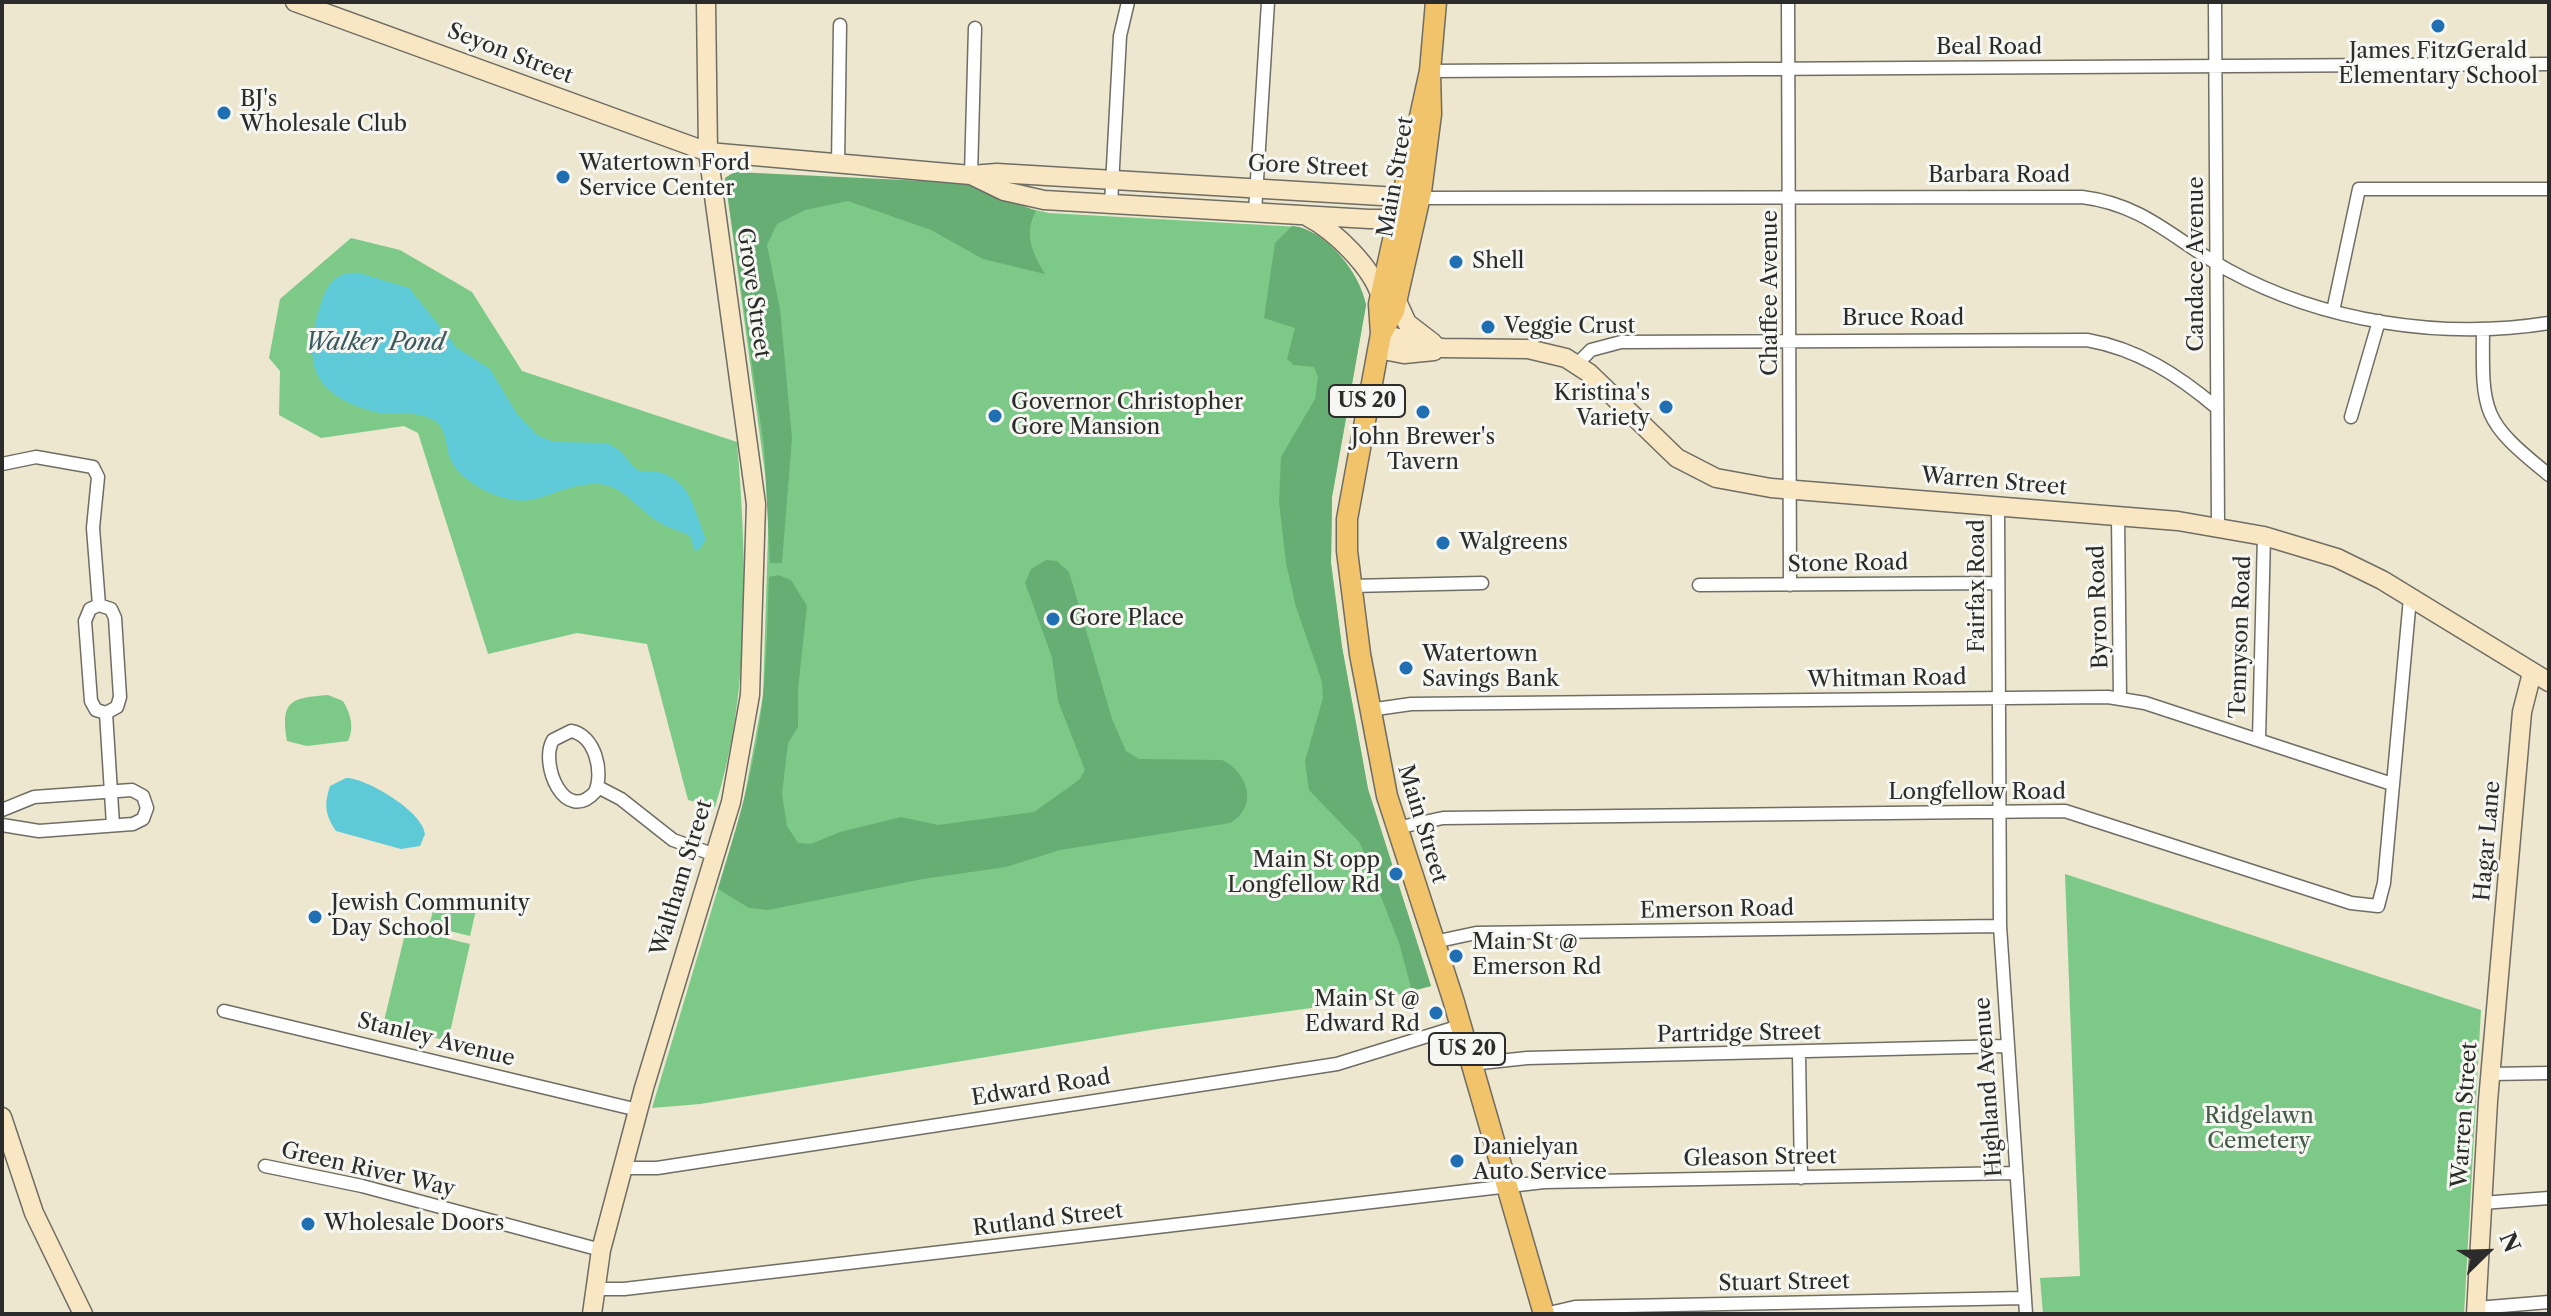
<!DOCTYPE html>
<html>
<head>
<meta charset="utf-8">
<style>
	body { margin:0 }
	#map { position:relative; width:2551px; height:1316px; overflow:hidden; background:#ece7ce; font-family:"Libre Caslon Text",serif }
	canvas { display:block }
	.frame { position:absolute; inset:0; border:4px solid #2b2b2b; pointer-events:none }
	.north { position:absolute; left:2447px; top:1212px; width:80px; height:80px; -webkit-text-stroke:6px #f6f6f2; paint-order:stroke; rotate:67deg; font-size:22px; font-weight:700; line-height:32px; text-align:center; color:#2b2b2b }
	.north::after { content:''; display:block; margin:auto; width:28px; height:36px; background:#2b2b2b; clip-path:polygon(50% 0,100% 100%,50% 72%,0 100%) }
</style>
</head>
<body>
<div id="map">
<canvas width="2551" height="1316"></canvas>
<div class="frame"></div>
<div class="north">N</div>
</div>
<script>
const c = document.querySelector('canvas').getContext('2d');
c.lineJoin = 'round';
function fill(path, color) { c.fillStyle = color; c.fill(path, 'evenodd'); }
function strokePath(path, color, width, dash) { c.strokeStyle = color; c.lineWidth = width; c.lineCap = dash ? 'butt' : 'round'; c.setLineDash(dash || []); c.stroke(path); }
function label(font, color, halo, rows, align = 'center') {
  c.font = font + ' "Libre Caslon Text",serif'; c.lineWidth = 6; c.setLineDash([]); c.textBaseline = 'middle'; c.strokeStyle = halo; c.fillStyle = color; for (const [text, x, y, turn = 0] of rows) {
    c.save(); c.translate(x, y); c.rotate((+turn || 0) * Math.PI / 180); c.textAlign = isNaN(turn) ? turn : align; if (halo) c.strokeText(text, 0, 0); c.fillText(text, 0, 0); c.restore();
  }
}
fill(new Path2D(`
	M735,172L1022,207L1049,213L1300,227C1330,238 1360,274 1366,305L1332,497L1331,563L1342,647L1368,789L1431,986L1385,998L1157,1029L700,1104L652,1108L743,805L763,696L769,503L725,178Z
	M351,238L400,250L472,292L522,371L737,442C747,557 751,695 715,807L688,800L647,644L577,633L488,654L418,433L404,426L321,438L279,415L280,371L269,358L280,299Z
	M328,695L343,701C350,713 355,727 348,741L307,746L287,741C280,700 291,698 328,695Z
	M2065,874L2481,1010L2464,1314H2043L2040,1278L2080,1276Z
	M436,900L476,910L470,936L429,926Z
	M416,931L470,944L448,1041L383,1025L404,938Z`), '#7dca88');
fill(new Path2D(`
	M735,172L968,183L1036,211C1023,234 1033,254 1045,274L983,259L931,230L848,201L805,210L777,224L767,245L780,309L792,438L782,563H770L764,447L725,178Z
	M1292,226C1326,229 1360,273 1366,305L1332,497L1331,563L1342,647L1368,789L1431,986L1412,991L1399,943L1360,843L1309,790L1305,761L1323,698L1322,682L1296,607L1286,563L1279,502L1281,457L1315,399L1318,377L1314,367L1294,365L1287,359L1295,328L1264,318L1275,243Z
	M1046,560L1057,561L1069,572L1112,719L1126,751L1139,759L1222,760C1248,772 1259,807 1230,823L1060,850L1006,867L923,879L768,910L749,908L718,889C735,833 752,778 760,720C767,672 767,624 769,577L778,575L791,580L807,606L798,689V727L788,743L782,794L787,826L798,843L811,844L840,832L901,817L938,825L1034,812L1079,780L1085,770L1058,701L1052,657L1025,583L1031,569Z`), '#66ae74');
fill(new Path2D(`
	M359,273L409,288L457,348L490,369L517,414L537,435L554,442L607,443L619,450L637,470C646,473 654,470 662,473C693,484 694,512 706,539L699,550L695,551L690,536C679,530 667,528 657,521C637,509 623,484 596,484C547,485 536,518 480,488C468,481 455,471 450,458C444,442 448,425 429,418C410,410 393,417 375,412C323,398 303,374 316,321C323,296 328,270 359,273Z
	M346,778C367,778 423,812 425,834L420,846L401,849L336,831C325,815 324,804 330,786Z`), '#5ec9d7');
const street = new Path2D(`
	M1788,2L1790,585
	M2215,2L2218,527
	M1430,71L2549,64
	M838,165L840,25
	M971,175L975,28
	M1420,198L2082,197C2146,205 2175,241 2228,270C2323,322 2442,340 2549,323
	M1111,204L1120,36L1128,2
	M1255,212L1268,2
	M2333,311L2359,189H2549
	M2483,329C2482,414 2482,421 2549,475
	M1577,364L1591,350L1621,342L2087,340C2138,349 2178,375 2217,408
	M2351,417L2379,321
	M2,464L36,457L93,467L98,477L93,528L99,605
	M1998,507L2000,926L2026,1314
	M2118,516L2120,698
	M1699,585L1997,583
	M1351,586L1482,583
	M99,605L111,609L115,618L120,697L117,707L106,713L96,710L91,701L85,621L90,609Z
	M1369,710L1411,704L2108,697L2145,703L2392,784
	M106,713L113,825
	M571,731C595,735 604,772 595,792C565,825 539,764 553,740Z
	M2259,739L2264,536
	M598,787L621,799L673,840L715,855
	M2,810L34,797L132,790L143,796L147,808L143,819L133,824L39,831L2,825
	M1396,828L1443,818L2065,811L2351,903L2378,906L2384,883L2410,598
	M1434,942L1476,933L2000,926
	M224,1011L638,1110
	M1799,1054L1801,1178
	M1471,1064L1527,1058L2007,1046
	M2491,1074L2549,1073
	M265,1166L362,1186L601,1250
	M623,1168H657L1337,1064L1460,1026
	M2482,1203L2549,1198
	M594,1289H624L1544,1182L2015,1173
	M2477,1308L2549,1302
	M1545,1314L1575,1307L2025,1298`);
const secondary = new Path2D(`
	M295,2L708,152L971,175L997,173L1415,198
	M971,175L1004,191L1044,200L1369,219H1390L1409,211
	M1308,217C1335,231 1372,267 1381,297
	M1397,301L1407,323L1433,343
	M1381,334L1442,348L1528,349L1566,358L1589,373L1677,458L1716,478L1771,488L2178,521L2264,536L2337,558L2382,580L2549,682
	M1378,349L1404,354L1434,351
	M2,1117L34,1213L83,1314
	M592,1314L601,1250L644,1088L731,802L750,695L756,504L708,152L706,2
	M2476,1314L2488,1101L2522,712L2532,673`);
const primary = new Path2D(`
	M1430,71L1379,304L1381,334L1347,519V551L1360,654L1387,796L1453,999L1544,1314
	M1381,334L1394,311L1421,192L1431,114L1430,71L1436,2`);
strokePath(street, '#6f6d64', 15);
strokePath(secondary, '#6f6d64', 21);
strokePath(primary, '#6f6d64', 23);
strokePath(street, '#fff', 12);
strokePath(secondary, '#f9e7c3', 18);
strokePath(primary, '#f1c36a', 20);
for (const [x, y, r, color] of [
	[2438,26,8,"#1f6fb2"],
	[224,113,8,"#1f6fb2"],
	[563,177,8,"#1f6fb2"],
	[1456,262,8,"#1f6fb2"],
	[1488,327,8,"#1f6fb2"],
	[1666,407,8,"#1f6fb2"],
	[1423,412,8,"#1f6fb2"],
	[995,416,8,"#1f6fb2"],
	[1443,543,8,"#1f6fb2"],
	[1053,619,8,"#1f6fb2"],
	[1406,668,8,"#1f6fb2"],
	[1396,874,8,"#1f6fb2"],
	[315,917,8,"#1f6fb2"],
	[1456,956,8,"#1f6fb2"],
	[1436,1013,8,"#1f6fb2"],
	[1457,1161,8,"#1f6fb2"],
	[308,1224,8,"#1f6fb2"]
]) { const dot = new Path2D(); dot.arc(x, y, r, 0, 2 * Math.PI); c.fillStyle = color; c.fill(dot); strokePath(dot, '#f6f6f2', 3); }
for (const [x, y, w] of [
	[1367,401,76],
	[1467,1049,76]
]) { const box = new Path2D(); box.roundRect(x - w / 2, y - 16, w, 32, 6); c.fillStyle = '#f6f6f2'; c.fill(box); strokePath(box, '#2b2b2b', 2); }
label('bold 20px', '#2b2b2b', null, [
	["US 20",1367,401],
	["US 20",1467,1049]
]);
label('22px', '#2b2b2b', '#f6f6f2', [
	["Beal Road",1989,48],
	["Seyon Street",510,54,21],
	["Gore Street",1308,167,3],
	["Barbara Road",1999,176],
	["Main Street",1396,177,-80],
	["Candace Avenue",2197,264,-90],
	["Grove Street",753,293,82],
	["Chaffee Avenue",1771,293,-90],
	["Bruce Road",1903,319],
	["Warren Street",1994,482,5],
	["Stone Road",1848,564,-1],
	["Fairfax Road",1978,586,-90],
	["Byron Road",2099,607,-92],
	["Tennyson Road",2241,637,-88],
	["Whitman Road",1887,679,-1],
	["Longfellow Road",1977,793],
	["Main Street",1422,824,73],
	["Hagar Lane",2488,841,-85],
	["Waltham Street",682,878,-73],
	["Emerson Road",1717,910,-1],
	["Partridge Street",1739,1034,-1],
	["Stanley Avenue",436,1040,14],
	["Highland Avenue",1989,1087,-94],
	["Edward Road",1041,1088,-9],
	["Warren Street",2465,1115,-86],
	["Gleason Street",1760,1158,-1],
	["Green River Way",368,1170,13],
	["Rutland Street",1048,1220,-7],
	["Stuart Street",1784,1283,-1]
]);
label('22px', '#2b2b2b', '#f6f6f2', [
	["James FitzGerald",2438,52,"center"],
	["Elementary School",2438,77,"center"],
	["BJ's",240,100],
	["Wholesale Club",240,125],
	["Watertown Ford",579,164],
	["Service Center",579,189],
	["Shell",1472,262],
	["Veggie Crust",1504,327],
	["Kristina's",1650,394,"right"],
	["Variety",1650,419,"right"],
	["Governor Christopher",1011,403],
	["Gore Mansion",1011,428],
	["John Brewer's",1423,438,"center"],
	["Tavern",1423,463,"center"],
	["Walgreens",1459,543],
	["Gore Place",1069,619],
	["Watertown",1422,655],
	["Savings Bank",1422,680],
	["Main St opp",1380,861,"right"],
	["Longfellow Rd",1380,886,"right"],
	["Jewish Community",331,904],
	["Day School",331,929],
	["Main St @",1472,943],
	["Emerson Rd",1472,968],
	["Main St @",1420,1000,"right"],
	["Edward Rd",1420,1025,"right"],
	["Danielyan",1473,1148],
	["Auto Service",1473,1173],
	["Wholesale Doors",324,1224]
], 'left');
label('22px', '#445b47', '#f6f6f2', [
	["Ridgelawn",2259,1117],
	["Cemetery",2259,1142]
]);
label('italic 24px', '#3a5a5f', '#f6f6f2', [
	["Walker Pond",375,343]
]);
</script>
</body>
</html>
